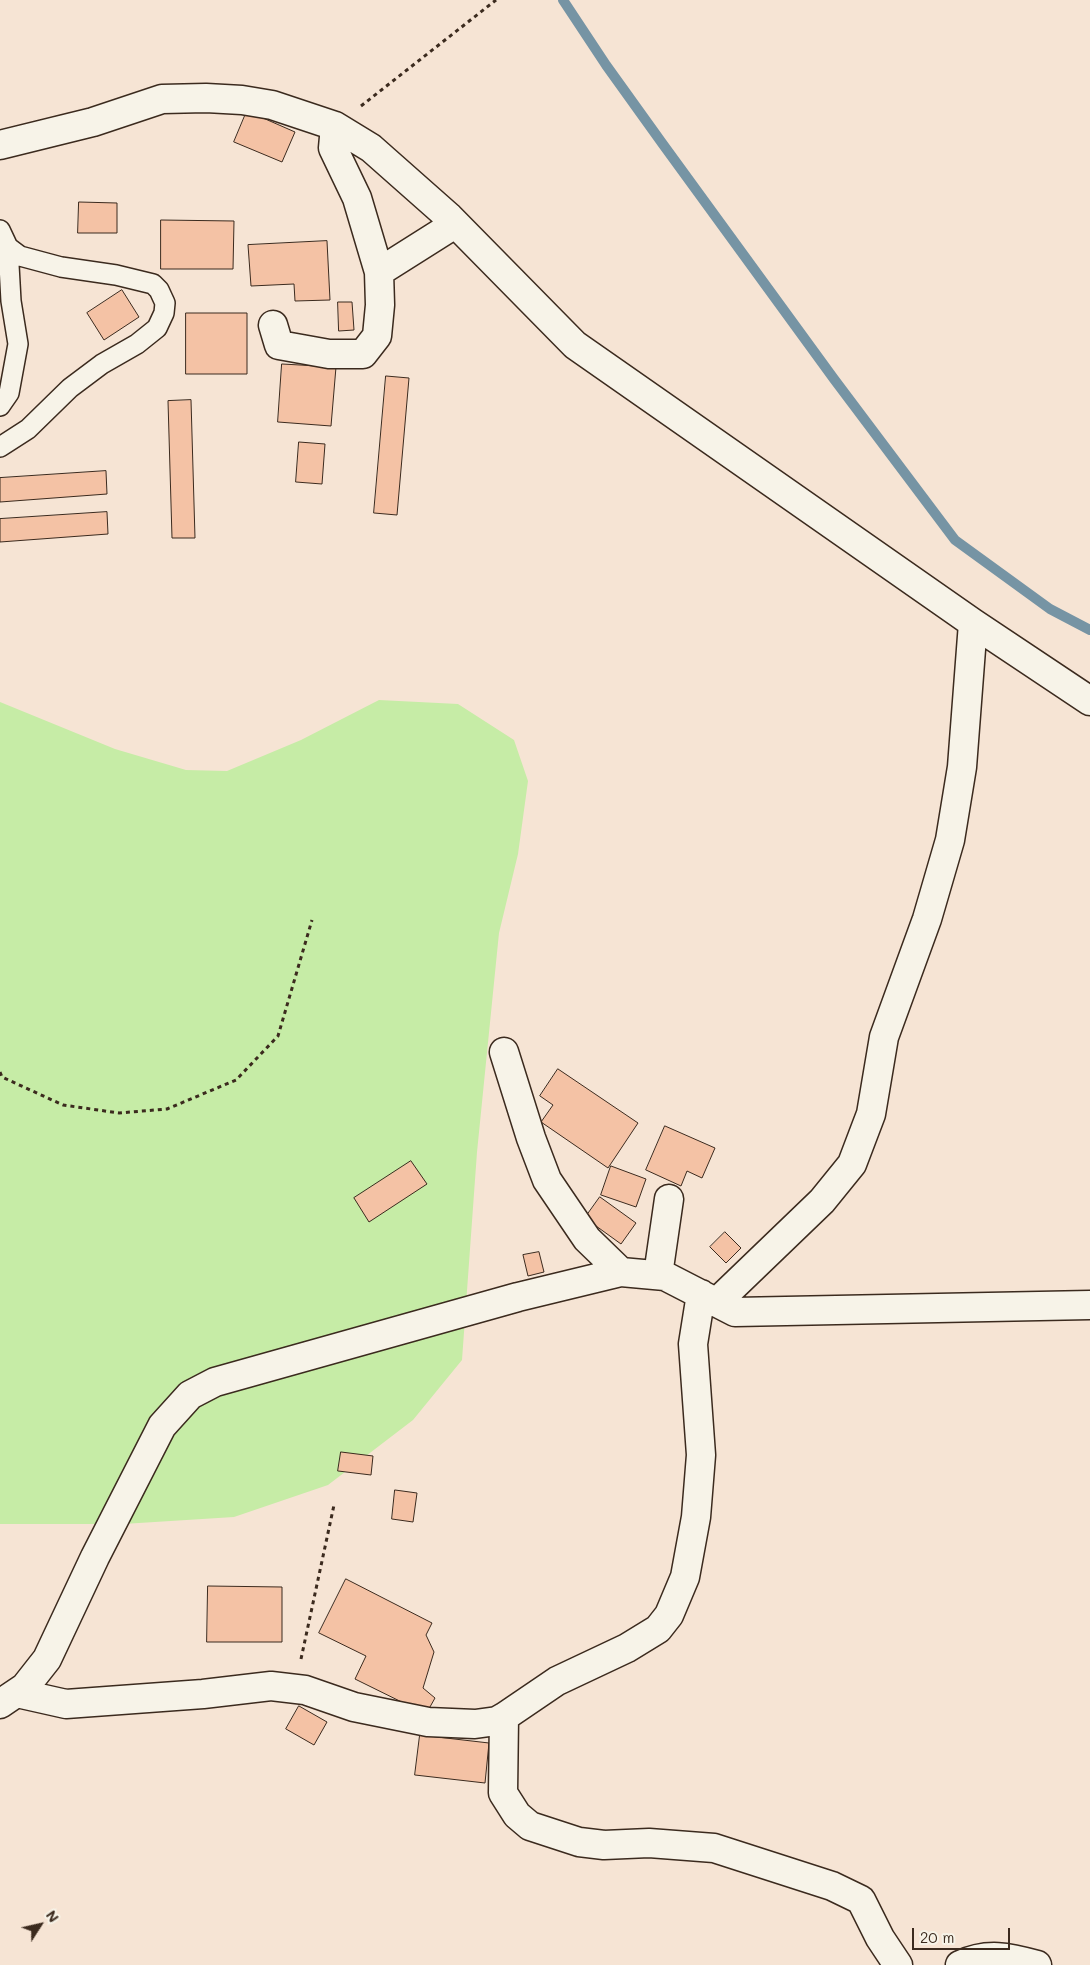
<!DOCTYPE html>
<html>
<head>
<meta charset="utf-8">
<style>
	body { margin:0 }
	#map { position:relative; width:1090px; height:1965px; overflow:hidden; background:#f6e4d4; font-family:Mali,sans-serif }
	canvas { display:block }
	.north { position:absolute; left:15px; top:1900px; width:50px; height:50px; -webkit-text-stroke:4px #f7f3e8; paint-order:stroke; rotate:55deg; font-size:14px; font-weight:700; line-height:20px; text-align:center; color:#3b2a1e }
	.north::after { content:''; display:block; margin:auto; width:18px; height:22px; background:#3b2a1e; clip-path:polygon(50% 0,100% 100%,50% 72%,0 100%) }
	.scale { position:absolute; left:912px; top:1928px; width:98px; height:22px; box-sizing:border-box; border:2px solid #3b2a1e; border-top:0; padding-left:6px; font-size:15px; line-height:18px; white-space:nowrap; color:#3b2a1e; -webkit-text-stroke:4px #f7f3e8; paint-order:stroke }
</style>
</head>
<body>
<div id="map">
<canvas width="1090" height="1965"></canvas>
<div class="north">N</div>
<div class="scale">20 m</div>
</div>
<script>
const c = document.querySelector('canvas').getContext('2d');
c.lineJoin = 'round';
function fill(path, color) { c.fillStyle = color; c.fill(path, 'evenodd'); }
function strokePath(path, color, width, dash) { c.strokeStyle = color; c.lineWidth = width; c.lineCap = dash ? 'butt' : 'round'; c.setLineDash(dash || []); c.stroke(path); }
fill(new Path2D(`
	M379,700L458,704L514,740L528,781L518,854L499,933L477,1152L462,1360L413,1420L328,1485L234,1517L123,1524H0V702L115,749L186,770L227,771L301,740Z`), '#c6eca6');
strokePath(new Path2D(`
	M563,0L606,65L662,143L834,379L955,540L1050,609L1090,630`), '#7694a4', 10);
const building = new Path2D(`
	M247,111L295,132L282,162L234,142Z
	M79,202L117,203V233H78Z
	M161,220L234,221L233,269H161Z
	M327,241L330,300L295,301L294,284L251,286L248,245Z
	M122,290L139,317L104,340L87,313Z
	M338,302H352L354,330L339,331Z
	M186,313H247V374H186Z
	M282,364L336,367L331,426L278,422Z
	M386,376L409,378L397,515L374,513Z
	M191,400L195,538H172L168,401Z
	M299,442L325,444L322,484L296,482Z
	M106,471L107,494L0,502V478Z
	M107,512L108,534L0,542V519Z
	M558,1069L638,1123L608,1168L541,1122L553,1105L540,1096Z
	M665,1126L715,1148L702,1178L687,1171L681,1186L646,1170Z
	M411,1161L427,1184L369,1222L354,1198Z
	M611,1166L646,1179L636,1207L601,1195Z
	M600,1197L636,1223L621,1244L585,1218Z
	M725,1232L741,1248L726,1263L710,1247Z
	M539,1252L544,1272L528,1276L523,1255Z
	M341,1452L373,1456L371,1475L338,1471Z
	M395,1490L417,1493L413,1522L392,1519Z
	M346,1579L432,1623L426,1635L434,1652L423,1688L435,1698L426,1714L355,1679L366,1656L319,1633Z
	M208,1586L282,1587V1642H207Z
	M299,1706L327,1722L314,1745L286,1729Z
	M420,1735L489,1743L485,1783L415,1775Z`);
fill(building, '#f4c2a5');
strokePath(building, '#3b2a1e', 1);
const service = new Path2D(`
	M0,230L8,247L11,301L18,344L9,393L0,406
	M0,447L28,429L70,388L102,364L137,344L157,328L164,313L165,303L159,290L153,284L116,275L61,267L20,256L8,247`);
const minor = new Path2D(`
	M0,145L93,122L162,99L206,98L242,100L272,105L335,126L371,148L449,217L575,345L973,623L1090,701
	M379,272L455,224
	M273,325L279,345L329,354H363L377,336L380,305L379,272L357,198L333,148L335,126
	M504,1052L531,1138L547,1180L587,1239L621,1272
	M658,1275L669,1199
	M717,1302L822,1201L852,1164L871,1114L884,1037L927,919L950,840L962,767L973,623
	M17,1693L66,1704L203,1694L271,1686L305,1690L354,1707L428,1722L475,1724L497,1721L504,1717L557,1681L627,1648L658,1629L669,1615L685,1577L696,1517L701,1455L693,1344L701,1294
	M0,1704L25,1687L47,1659L95,1557L162,1426L190,1395L215,1382L518,1297L621,1272L665,1276L735,1312L1090,1305
	M504,1717L503,1793L517,1815L530,1826L579,1842L604,1845L649,1843L714,1848L832,1886L861,1900L880,1938L898,1965
	M960,1965C987,1952 1009,1957 1037,1965`);
strokePath(service, '#3b2a1e', 22);
strokePath(minor, '#3b2a1e', 31);
strokePath(new Path2D(`
	M361,106L496,0
	M0,1072L2,1077L63,1105L119,1113L167,1109L236,1080L278,1036L312,920
	M301,1659L334,1505`), '#3b2a1e', 3, [4, 4]);
strokePath(service, '#f7f3e8', 19);
strokePath(minor, '#f7f3e8', 28);
</script>
</body>
</html>
